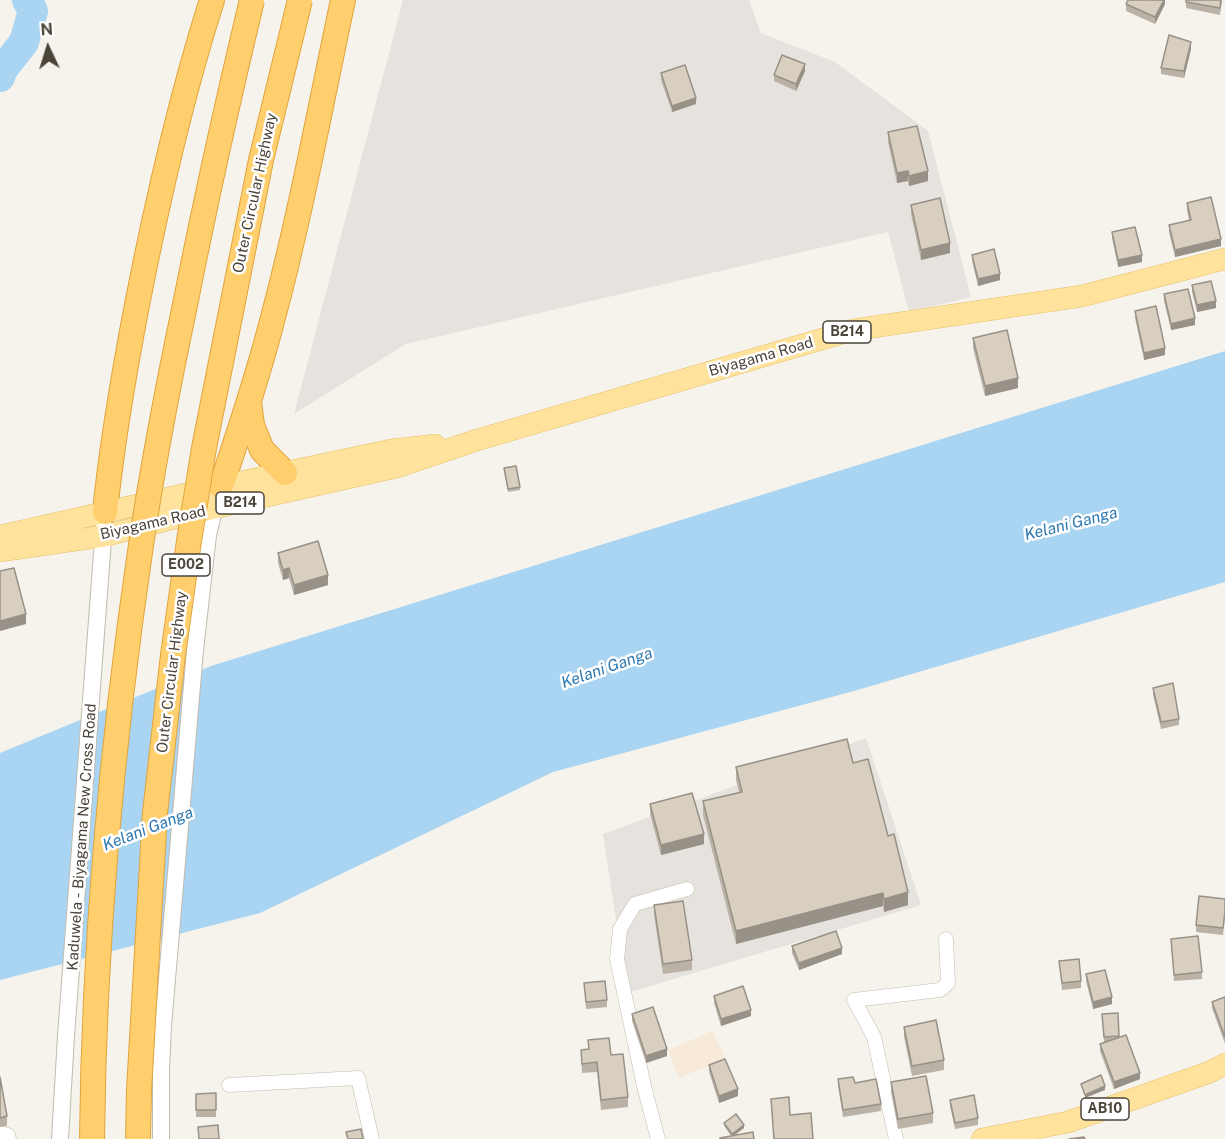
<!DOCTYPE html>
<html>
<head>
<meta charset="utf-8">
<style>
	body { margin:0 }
	#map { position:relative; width:1225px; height:1139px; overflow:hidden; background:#f6f3ec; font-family:"Public Sans",sans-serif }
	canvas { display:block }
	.north { position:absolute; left:18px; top:18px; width:60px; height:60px; -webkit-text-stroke:4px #fff; paint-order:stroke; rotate:356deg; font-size:16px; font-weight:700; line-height:24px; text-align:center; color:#4b4439 }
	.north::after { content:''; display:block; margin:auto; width:21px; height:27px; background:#4b4439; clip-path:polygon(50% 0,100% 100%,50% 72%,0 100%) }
</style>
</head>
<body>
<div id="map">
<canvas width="1225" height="1139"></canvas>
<div class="north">N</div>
</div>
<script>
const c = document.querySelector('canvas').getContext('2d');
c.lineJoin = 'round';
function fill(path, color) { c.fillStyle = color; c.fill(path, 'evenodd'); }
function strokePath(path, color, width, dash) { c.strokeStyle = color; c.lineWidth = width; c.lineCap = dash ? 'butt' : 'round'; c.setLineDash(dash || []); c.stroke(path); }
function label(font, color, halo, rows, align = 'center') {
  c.font = font + ' "Public Sans",sans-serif'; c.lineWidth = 5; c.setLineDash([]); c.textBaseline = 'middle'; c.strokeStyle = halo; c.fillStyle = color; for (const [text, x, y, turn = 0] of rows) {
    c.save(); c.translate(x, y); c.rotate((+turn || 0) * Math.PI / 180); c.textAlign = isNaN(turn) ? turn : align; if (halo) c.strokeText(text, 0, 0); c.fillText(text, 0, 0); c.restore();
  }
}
fill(new Path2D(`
	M712,1031L726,1059L679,1078L668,1050Z`), '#f7ead8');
fill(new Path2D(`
	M403,0H749L761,33L835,62L928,131L971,297L909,312L888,232L406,344L294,414Z
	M866,738L921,905L627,993L603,834Z`), '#e6e2dd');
fill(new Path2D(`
	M1225,351V582L854,691L553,772L260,913L0,980V753L211,666Z`), '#a9d4f2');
strokePath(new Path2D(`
	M0,77L3,69L24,42L33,11L27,0`), '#a9d4f2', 30);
const minor = new Path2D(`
	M229,1085L358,1078L372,1139
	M0,1133L8,1135L9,1139
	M658,1139L644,1086L617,959L620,929L635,904L687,889
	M896,1139L874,1037L854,1000L940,990L948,983L946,939`);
const tertiary = new Path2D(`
	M60,1139L66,1036L104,526
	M161,1139V1070L163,1026L195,650L208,535L217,498`);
const primary = new Path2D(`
	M0,536L221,486L391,450L435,445
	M0,551L104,536L214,508L397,467L477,440L853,330L1082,296L1225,259
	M982,1139L1068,1122L1210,1072L1225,1064`);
const motorway = new Path2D(`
	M249,402L252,425L262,450L285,473
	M221,486C239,433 257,379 271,325C300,218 320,108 343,0
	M105,512C112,442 124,373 137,305C157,202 180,100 212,0`);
strokePath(minor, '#c2bbae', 15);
strokePath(tertiary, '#c2bbae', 18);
strokePath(primary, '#e6c16a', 22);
strokePath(motorway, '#e0a43c', 26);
strokePath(minor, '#fff', 14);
strokePath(tertiary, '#fff', 16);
strokePath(primary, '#ffe39c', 21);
strokePath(motorway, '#ffcf6e', 24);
const motorwayBridge = new Path2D(`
	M92,1139C94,940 112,741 141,545C153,463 169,381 186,300C206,199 228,100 252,0
	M138,1139L139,1090L155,813L173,655L189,541L204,448L261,160L300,0`);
strokePath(motorwayBridge, '#e0a43c', 26, []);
strokePath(motorwayBridge, '#ffcf6e', 24);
fill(new Path2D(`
	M1165,0V4L1155,24L1126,11V4Z
	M1186,0H1222L1220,15L1186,8Z
	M1191,49L1184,78L1161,74V68Z
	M805,71L796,91L774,81V75Z
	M661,73L696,104L672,112L661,80Z
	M888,132L928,181L909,186L908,181L897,183L888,142Z
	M1187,203L1221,246L1175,257L1169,232V225L1189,221L1187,210Z
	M911,205L950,253L921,260L911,214Z
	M1112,232L1142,262L1118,267L1112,238Z
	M972,255L1000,280L978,286L972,261Z
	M1192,285L1216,308L1197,312L1192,292Z
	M1164,294L1195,325L1171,330L1164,301Z
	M1135,311L1165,355L1144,360L1135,318Z
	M973,338L1018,388L985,396L973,348Z
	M504,468L520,487V490L508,492Z
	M278,553L328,585L294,595L289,578L283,580L278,563Z
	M1153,688L1179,719V725L1161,729L1153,695Z
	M853,763L888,836L908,905L884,912L883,906L736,944L703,815V801L739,792L736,780V767Z
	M650,804L704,844L661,855L650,814Z
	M1225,899V917L1223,935L1196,932V925Z
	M654,905L692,960V970L663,974L654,915Z
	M1171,939L1202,972V979L1174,981Z
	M792,946L842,954L799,970L792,953Z
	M1059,961L1081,981V988L1062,990Z
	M1086,974L1112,1004L1093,1009L1086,981Z
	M584,983L607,1000V1007L586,1009Z
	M714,996L751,1016L721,1026L714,1003Z
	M1225,997V1044L1212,1008V1002Z
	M1118,1013L1119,1037L1140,1079L1114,1089L1100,1051V1044L1104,1043L1102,1014Z
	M632,1014L667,1056L646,1063L632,1021Z
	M904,1027L944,1060V1070L912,1076L904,1037Z
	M588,1040L611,1055L628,1097V1107L601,1110L597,1072L582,1073L581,1050L588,1049Z
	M709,1065L738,1096L719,1103L709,1072Z
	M0,1077L7,1116V1126L0,1127Z
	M838,1079L855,1083L881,1104V1111L843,1117L838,1086Z
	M891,1082L933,1113V1123L898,1129L891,1092Z
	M216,1093V1117H196V1094Z
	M950,1100L978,1118V1125L955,1129L950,1106Z
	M724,1123L744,1128L733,1136H731L724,1126Z`), '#bab2a6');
fill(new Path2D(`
	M1164,0H1165V4L1155,24V17Z
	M1191,42V49L1184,78V71Z
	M805,64V71L796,91V84Z
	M696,98V104L672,112V106Z
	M908,171V181L897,183V173Z
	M928,171V181L909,186V176Z
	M1221,239V246L1175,257V250Z
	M950,243V253L921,260V250Z
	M1142,255V262L1118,267V260Z
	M1000,274V280L978,286V279Z
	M1216,301V308L1197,312V305Z
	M1195,318V325L1171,330V324Z
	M1165,348V355L1144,360V353Z
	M1018,378V388L985,396V386Z
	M289,568V578L283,580V570Z
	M328,575V585L294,595V585Z
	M26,614V624L0,631V621Z
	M704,834V844L661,855V845Z
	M908,892V905L884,912V899Z
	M883,893V906L736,944V931Z
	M842,948V954L799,970V963Z
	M1112,997V1004L1093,1009V1002Z
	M751,1010V1016L721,1026V1019Z
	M667,1049V1056L646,1063V1056Z
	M1140,1073V1079L1114,1089V1082Z
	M1105,1086V1090L1085,1098V1095Z
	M738,1089V1096L719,1103V1096Z
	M744,1125V1128L732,1137V1134Z`), '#979187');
const building = new Path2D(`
	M1128,0H1164L1155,17L1126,4Z
	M1186,0H1221L1220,8L1186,2Z
	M1169,35L1191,42L1184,71L1161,68Z
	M782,55L805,64L796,84L774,75Z
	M685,65L696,98L672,106L661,73Z
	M917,126L928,171L909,176L908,171L897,173L888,132Z
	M1211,197L1221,239L1175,250L1169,225L1191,220L1187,203Z
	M940,198L950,243L921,250L911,205Z
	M1135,227L1142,255L1118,260L1112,232Z
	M994,249L1000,274L978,279L972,255Z
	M1211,281L1216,301L1197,305L1192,285Z
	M1188,289L1195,318L1171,324L1164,294Z
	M1156,306L1165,348L1144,353L1135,311Z
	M1007,330L1018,378L985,386L973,338Z
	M516,466L520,487L508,489L504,468Z
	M318,541L328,575L294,585L289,568L283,570L278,553Z
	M14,568L26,614L0,621V571Z
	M1173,683L1179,719L1161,722L1153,688Z
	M847,739L853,763L868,759L888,836L894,834L908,892L884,899L883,893L736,931L703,801L742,792L736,767Z
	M692,793L704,834L661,845L650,804Z
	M1199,896L1225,899V911L1223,928L1196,925Z
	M683,901L692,960L663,964L654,905Z
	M836,931L842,948L799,963L792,946Z
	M1198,936L1202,972L1174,975L1171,939Z
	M1079,959L1081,981L1062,983L1059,961Z
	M1105,970L1112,997L1093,1002L1086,974Z
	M605,981L607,1000L586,1002L584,983Z
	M743,986L751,1010L721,1019L714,996Z
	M1225,997V1037L1212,1002Z
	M653,1007L667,1049L646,1056L632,1014Z
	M1118,1013L1119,1036L1104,1037L1102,1014Z
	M936,1020L944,1060L912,1066L904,1027Z
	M1126,1035L1140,1073L1114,1082L1100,1044Z
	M609,1038L611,1055L623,1054L628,1097L601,1100L597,1062L582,1064L581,1050L589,1049L588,1040Z
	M725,1059L738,1089L719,1096L709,1065Z
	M1101,1075L1105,1086L1085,1095L1081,1084Z
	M926,1076L933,1113L898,1119L891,1082Z
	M0,1077L7,1116L0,1118Z
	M853,1077L855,1083L876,1079L881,1104L843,1110L838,1079Z
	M216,1093V1110H196V1094Z
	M974,1095L978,1118L955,1123L950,1100Z
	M789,1097L790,1115L811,1113L813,1139H774L771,1099Z
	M736,1114L744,1125L732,1134L724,1123Z
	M218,1125L219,1139H199L198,1127Z
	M361,1129L363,1139H348L346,1132Z
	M753,1132L754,1139H720V1138Z
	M1084,1137L1085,1139H1069Z`);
fill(building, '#d8cfc1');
strokePath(building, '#979187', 1.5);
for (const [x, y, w] of [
	[847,332,48],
	[240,503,48],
	[186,565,48],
	[1105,1109,48]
]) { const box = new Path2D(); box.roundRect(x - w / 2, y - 11, w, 22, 4.5); c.fillStyle = '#fff'; c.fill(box); strokePath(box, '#4b4439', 1.5); }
label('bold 14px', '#4b4439', null, [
	["B214",847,332],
	["B214",240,503],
	["E002",186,565],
	["AB10",1105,1109]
]);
label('15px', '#4b4439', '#fff', [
	["Outer Circular Highway",255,193,-78],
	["Biyagama Road",761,357,-16],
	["Biyagama Road",153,523,-13],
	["Outer Circular Highway",172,672,-83],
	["Kaduwela - Biyagama New Cross Road",82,837,-86]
]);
label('italic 16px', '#2e7ab2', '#fff', [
	["Kelani Ganga",1071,524,-14],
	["Kelani Ganga",607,668,-19],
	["Kelani Ganga",148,829,-21]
]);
</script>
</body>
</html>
